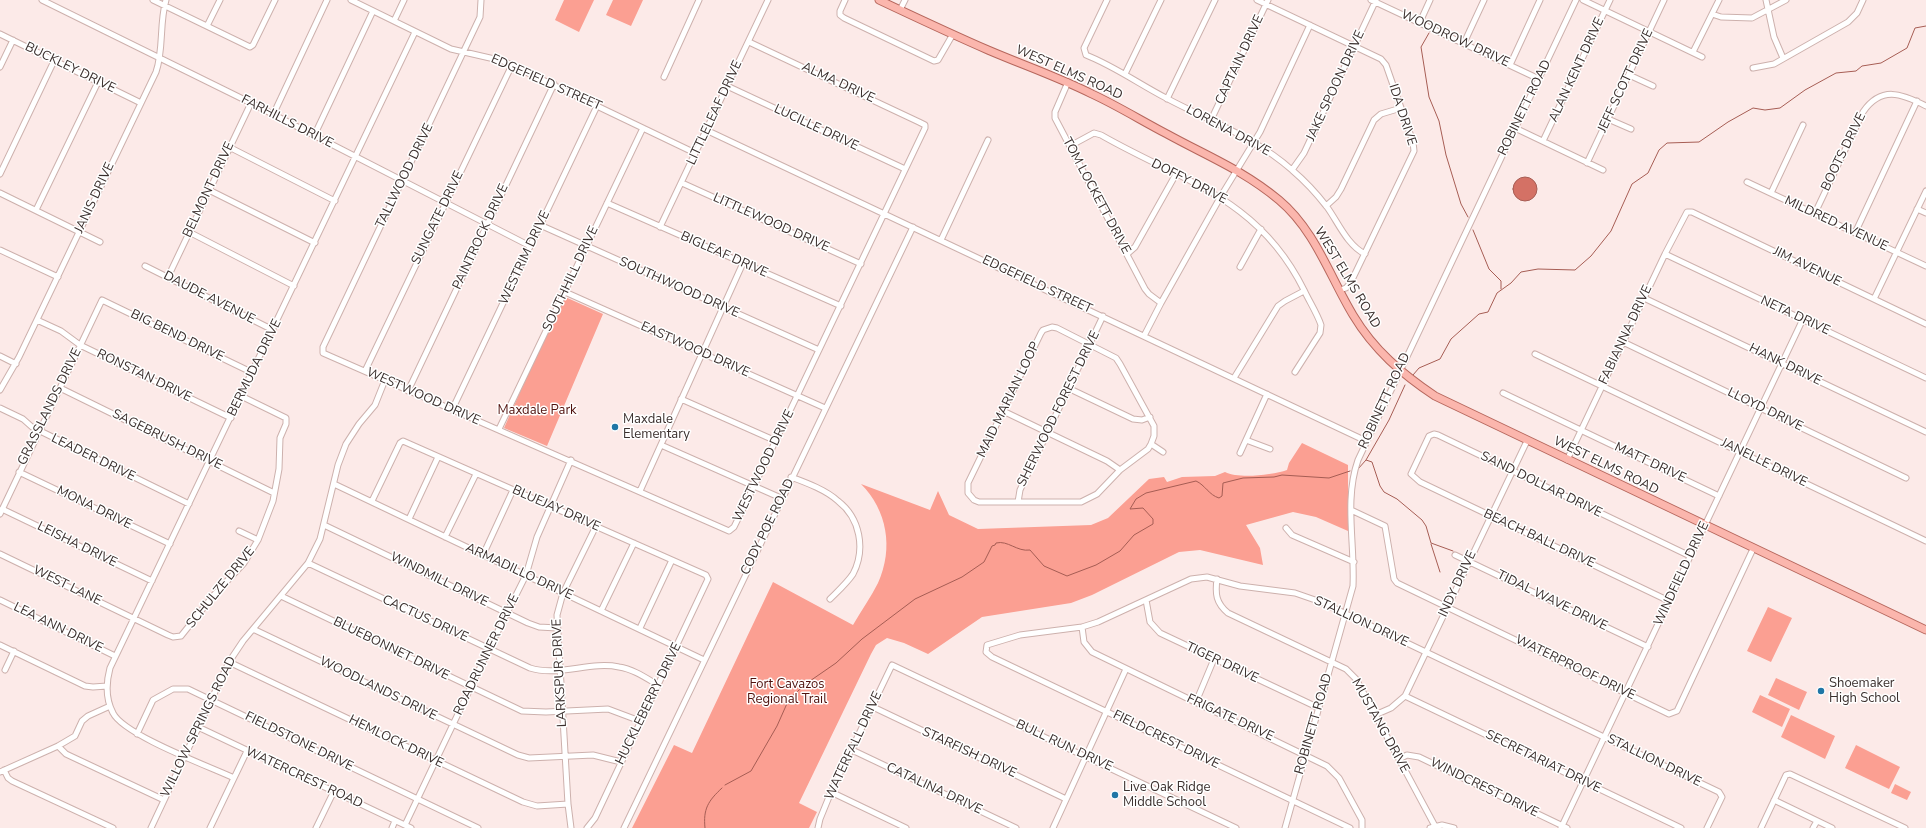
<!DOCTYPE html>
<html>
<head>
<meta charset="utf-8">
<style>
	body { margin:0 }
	canvas { display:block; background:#fceae8 }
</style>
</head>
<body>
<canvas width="1926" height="828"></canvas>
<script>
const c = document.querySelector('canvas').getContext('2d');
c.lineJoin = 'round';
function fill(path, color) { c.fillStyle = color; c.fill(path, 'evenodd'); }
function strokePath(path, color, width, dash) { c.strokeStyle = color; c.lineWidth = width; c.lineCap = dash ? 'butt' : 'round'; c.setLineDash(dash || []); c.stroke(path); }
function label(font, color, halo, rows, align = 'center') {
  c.font = font + ' "Nunito Sans",sans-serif'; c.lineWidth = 3; c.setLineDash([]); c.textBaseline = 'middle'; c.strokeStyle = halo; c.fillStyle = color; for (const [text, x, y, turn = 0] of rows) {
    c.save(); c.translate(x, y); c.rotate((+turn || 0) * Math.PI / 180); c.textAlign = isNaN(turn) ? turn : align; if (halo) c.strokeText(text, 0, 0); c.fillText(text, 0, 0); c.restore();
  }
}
fill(new Path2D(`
	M564,0H594L579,32L555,20Z
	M613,0H643L631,26L606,15Z
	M563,296L603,314L547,446L504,428Z
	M1302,443L1348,465V531L1316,517L1293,512L1246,525L1260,548L1263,565L1200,550L1179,552L1092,595L1071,603L982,617L928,654L904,643L887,638L876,645L871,654L799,803L817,812L809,828H632L674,745L692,753L773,582L853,625C861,611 871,597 878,583C894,548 887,510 861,484L930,510L938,491L949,515L978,529L1091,525L1108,518L1149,479L1164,477L1167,482L1182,477L1215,476L1225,472C1239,479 1272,475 1287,470L1289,463Z
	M1768,607L1792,618L1771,662L1747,651Z
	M1776,678L1807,692L1799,710L1768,695Z
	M1760,695L1790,709L1782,727L1752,712Z
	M1791,715L1835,736L1825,759L1781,737Z
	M1856,745L1900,767L1889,789L1845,768Z
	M1895,784L1911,792L1907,800L1891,793Z`), '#fb9f92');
const water = new Path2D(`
	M1513 189a12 12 0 1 1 24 0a12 12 0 1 1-24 0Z`);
fill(water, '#d47165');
strokePath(water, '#a65d54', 1);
strokePath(new Path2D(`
	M1429,33L1421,47L1429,97L1439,121L1446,155L1461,204L1468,217
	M1473,230L1489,269L1501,281V289
	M1413,375L1419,368L1440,359L1451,339L1479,314L1488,312L1497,293L1511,283L1521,272L1538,269L1575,270L1591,256L1611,231L1632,184L1648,173L1659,150L1667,143L1699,142L1728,122L1753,108L1765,110L1780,108L1805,90L1836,73L1856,71L1862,66L1881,63L1907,48L1915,28L1926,26
	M1366,460L1389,420L1405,385
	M1358,469L1366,460L1372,462L1380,486L1384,492L1397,499L1422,520L1426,526L1431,543L1453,551
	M1431,544L1440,572
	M725,785L751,771L777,726L789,699L807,683L836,663L862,639L915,599L962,577L984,562L992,546L995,545L996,543C1008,540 1017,552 1030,550L1044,566L1067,576L1096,565L1120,551L1134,535L1153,524V519L1143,508L1130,509L1136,499L1146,493L1196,481C1205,485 1209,495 1219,498L1222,496L1223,483L1243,478L1274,477L1282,475L1329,478L1350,471
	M705,828C703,809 708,801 722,788`), '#a65d54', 1);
const minor = new Path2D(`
	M42,0L251,103L530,246
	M153,0L250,47L253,45L275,0
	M351,0L451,49L503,61L695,153
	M481,0L480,17L323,347V353L729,531L734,527L754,486L925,128V125L919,122L749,42
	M845,0L840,11V15L844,18L934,61L938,60L953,34
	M1107,0L1084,48L1086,55C1114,66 1139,84 1166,98C1209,121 1255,137 1292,170C1305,181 1317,194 1327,207C1338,222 1347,245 1365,254
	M1257,0L1381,59L1386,65L1413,142L1414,151L1351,282L1346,288L1340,290
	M1371,0L1539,79
	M1583,0L1702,57
	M1766,0L1774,37L1783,58
	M900,10L905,0
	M1712,14L1721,17L1752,18L1786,0
	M394,21L404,0
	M1420,22L1430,0
	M207,26L220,0
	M0,34L141,103
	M1464,43L1484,0
	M1693,52L1719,0
	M1510,65L1540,0
	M0,67L13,40
	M1753,68L1774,64L1848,22L1857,13L1863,0
	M1125,74L1161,0
	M1629,75L1653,86
	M664,77L699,0
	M1068,82L1055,112V118L1145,289L1149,294L1161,303
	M727,86L905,169
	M1167,99L1215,0
	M273,115L327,0
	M1608,119L1631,129
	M1211,120L1268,0
	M1515,128L1603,170
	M706,130L1366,441
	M314,136L373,11
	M1543,141L1610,0
	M1070,146L1094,133L1101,135C1183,182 1258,197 1304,290C1309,301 1317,313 1321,325L1320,333L1295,372
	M229,147L335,201
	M1587,163L1664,0
	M1292,170L1304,153L1376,0
	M0,174L54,61
	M1747,182L1926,266
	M682,183L861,264
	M209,190L315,243
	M0,193L100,242
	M1771,193L1803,125
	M607,203L841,306
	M1326,206L1336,197L1341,189L1374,120L1381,114L1401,108
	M1917,209L1926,213
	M36,210L98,82
	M1815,213L1863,112C1881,86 1901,93 1926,106
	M540,225L819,350
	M660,227L768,0
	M189,232L294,286
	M1855,233L1917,101
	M941,240L988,140
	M0,250L58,277
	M1127,254L1135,247L1176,174
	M1665,254L1926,378
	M145,266L273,330
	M1240,267L1261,229
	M168,277L251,103
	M565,292L825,408
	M1644,298L1926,432
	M1874,299L1926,191
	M37,320L61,331L80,345L231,418
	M1052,327L1057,328L1116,358L1120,364L1154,426V436L1151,444L1148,449L1120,470L1097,494L1081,502H979L974,500L968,493V483L1041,333L1043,330Z
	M1144,336L1161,303L1221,196L1260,132L1310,25
	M1623,342L1906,478
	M1535,354L1926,541
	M0,356L16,364
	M365,371L512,65
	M1234,378L1278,306L1285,301L1304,291
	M60,388L274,493
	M1068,388L1133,419L1142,420L1150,417
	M0,390L19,357L156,72C164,49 159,24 166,0
	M408,391L554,84
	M1503,393L1719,496
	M681,399L776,441
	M0,408L23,419L32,427L189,504
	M452,410L597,106
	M1003,411L1107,461L1120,470
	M499,429L643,128
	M1246,440L1270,449
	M1151,444L1163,452
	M661,445L781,498
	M1240,453L1267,394
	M1567,460L1665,254L1687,212H1692L1926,324
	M19,472L170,544
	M791,477C807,483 826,490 838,501C860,518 866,549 853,574C847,583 838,591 830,599
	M334,484L704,660
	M640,491L743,263
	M372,501L400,443L403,441L706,575L708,579L595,818L587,828
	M1018,502L1020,490L1103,316
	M2,509L152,581
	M1351,510L1385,526L1394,579L1397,583L1669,714L1677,711L1753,549
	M0,514L102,300L253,373
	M409,519L438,457
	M324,525L528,623L539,627L557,628
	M1286,528L1292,535L1354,562
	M239,531L258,540
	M445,537L476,474
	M0,554L168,635L173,637L181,636L213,596L244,563L258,540L273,501L279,469L280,438L286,424V418L241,396
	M483,555L513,490
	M1455,555L1648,647
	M308,563L530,668C559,677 590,661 619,667C633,669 646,678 658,685
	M1217,579C1215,594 1216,603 1228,613L1346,669L1356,679L1436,828
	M281,596L522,711L546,712L608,709L640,721
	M0,600L115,656
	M1146,600L1150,622L1160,633L1319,708
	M1669,601L1420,482L1411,474L1429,436L1434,434L1438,435L1690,556
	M601,611L634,543
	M1082,627L1084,642L1092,652L1327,766L1339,778L1362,820V828
	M640,628L672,560
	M253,629L518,755L529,758L593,755L621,762
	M0,645L85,686L93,687L107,686
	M229,662L523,802L537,806L568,804
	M5,670L14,651
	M1405,696L1681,828
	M1196,702L1214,659
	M873,707L1066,799
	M1375,715L1391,708L1405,696L1527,441
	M198,727L411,828
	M137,734L153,700L173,689H188L478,828
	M58,746L66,754L164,800
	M852,750L1016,828
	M1399,759L1407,755L1419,757L1567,828
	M4,770L8,778L12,781L113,828
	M0,772L58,746L75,736L82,721L88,716L110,706
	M234,778C208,766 124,735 113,713C105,698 106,683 110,668L415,32
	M831,792L906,828
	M1774,800L1832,828
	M405,825L489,649L526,575L537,537L571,460
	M151,828L229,662L243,641L308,563L320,539L338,465L346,444L359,424L375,405L385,380
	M210,828L247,751
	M316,828L334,791
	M392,828L395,821
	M571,828L568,804L557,615L563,593L596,526
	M624,828L913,227
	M818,828L820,819L831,792L892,665L1236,828
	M1053,828L1126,669
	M1285,828L1353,586C1355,543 1344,500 1358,460L1576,0
	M1350,828L992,657L986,652L987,645L1020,635L1082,627L1098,622L1191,579L1207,577L1240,586L1295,593L1321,602L1719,792L1722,797L1707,828
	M1430,828L1442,825L1454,828
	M1561,828L1803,319
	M1761,828L1786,775L1790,774L1905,828
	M1813,828L1817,821`);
const major = new Path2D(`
	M879,0C915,17 951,34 988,50C1023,65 1058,77 1092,94C1118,106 1142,121 1167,134C1207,156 1243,170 1279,200C1315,230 1330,277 1353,315C1374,350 1402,374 1435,396L1926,630`);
strokePath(minor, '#cdb1ad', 7);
strokePath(major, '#b6675d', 9);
strokePath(minor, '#fff', 5);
strokePath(major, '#fbb6ad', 7);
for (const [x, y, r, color] of [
	[615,427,4,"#1f76a6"],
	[1821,691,4,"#1f76a6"],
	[1115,795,4,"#1f76a6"]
]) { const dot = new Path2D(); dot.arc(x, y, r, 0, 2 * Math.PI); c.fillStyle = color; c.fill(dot); strokePath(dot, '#fff', 1.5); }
label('13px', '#3a2f2d', '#fff', [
	["WOODROW DRIVE",1455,39,25],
	["CAPTAIN DRIVE",1240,60,-65],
	["BUCKLEY DRIVE",70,68,26],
	["ALAN KENT DRIVE",1577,70,-65],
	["WEST ELMS ROAD",1069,73,24],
	["JEFF SCOTT DRIVE",1626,81,-65],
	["EDGEFIELD STREET",546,83,24],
	["ALMA DRIVE",838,83,25],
	["JAKE SPOON DRIVE",1336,86,-65],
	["ROBINETT ROAD",1525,108,-64],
	["LITTLELEAF DRIVE",715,113,-65],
	["IDA DRIVE",1402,115,72],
	["FARHILLS DRIVE",287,122,27],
	["LUCILLE DRIVE",816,128,25],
	["LORENA DRIVE",1228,131,28],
	["BOOTS DRIVE",1844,152,-64],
	["TALLWOOD DRIVE",405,176,-64],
	["DOFFY DRIVE",1189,182,27],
	["BELMONT DRIVE",209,190,-65],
	["TOM LOCKETT DRIVE",1096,196,62],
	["JANIS DRIVE",95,198,-65],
	["SUNGATE DRIVE",438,218,-64],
	["LITTLEWOOD DRIVE",771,223,24],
	["MILDRED AVENUE",1836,224,25],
	["PAINTROCK DRIVE",481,237,-65],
	["BIGLEAF DRIVE",724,255,24],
	["WESTRIM DRIVE",525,258,-65],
	["JIM AVENUE",1807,267,26],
	["WEST ELMS ROAD",1347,278,59],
	["SOUTHHILL DRIVE",571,279,-65],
	["EDGEFIELD STREET",1037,285,25],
	["SOUTHWOOD DRIVE",679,288,24],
	["DAUDE AVENUE",209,298,27],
	["NETA DRIVE",1795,316,25],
	["FABIANNA DRIVE",1626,335,-65],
	["BIG BEND DRIVE",177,336,26],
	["EASTWOOD DRIVE",695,350,24],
	["HANK DRIVE",1785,365,26],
	["BERMUDA DRIVE",255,368,-64],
	["RONSTAN DRIVE",144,376,26],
	["WESTWOOD DRIVE",423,397,24],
	["MAID MARIAN LOOP",1009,400,-64],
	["ROBINETT ROAD",1385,401,-65],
	["GRASSLANDS DRIVE",50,407,-64],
	["SHERWOOD FOREST DRIVE",1059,409,-64],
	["LLOYD DRIVE",1765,410,26],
	["SAGEBRUSH DRIVE",167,440,26],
	["LEADER DRIVE",93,458,26],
	["MATT DRIVE",1650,463,25],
	["JANELLE DRIVE",1764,463,26],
	["WESTWOOD DRIVE",764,466,-64],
	["WEST ELMS ROAD",1606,466,26],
	["SAND DOLLAR DRIVE",1541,485,26],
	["MONA DRIVE",94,508,26],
	["BLUEJAY DRIVE",556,509,24],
	["CODY POE ROAD",768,527,-64],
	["BEACH BALL DRIVE",1539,539,25],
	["LEISHA DRIVE",77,545,26],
	["ARMADILLO DRIVE",519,572,25],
	["WINDFIELD DRIVE",1682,574,-65],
	["WINDMILL DRIVE",439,580,26],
	["INDY DRIVE",1458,584,-65],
	["WEST LANE",67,586,26],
	["SCHULZE DRIVE",221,588,-51],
	["TIDAL WAVE DRIVE",1552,601,26],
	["CACTUS DRIVE",425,619,25],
	["STALLION DRIVE",1361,622,25],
	["LEA ANN DRIVE",58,628,26],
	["BLUEBONNET DRIVE",391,649,26],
	["ROADRUNNER DRIVE",487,655,-64],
	["TIGER DRIVE",1222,663,25],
	["WATERPROOF DRIVE",1575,668,26],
	["LARKSPUR DRIVE",560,673,-93],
	["WOODLANDS DRIVE",378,689,26],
	["HUCKLEBERRY DRIVE",649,704,-64],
	["FRIGATE DRIVE",1230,718,25],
	["ROBINETT ROAD",1314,724,-74],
	["MUSTANG DRIVE",1380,726,61],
	["WILLOW SPRINGS ROAD",199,727,-64],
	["FIELDCREST DRIVE",1166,740,26],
	["FIELDSTONE DRIVE",299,742,26],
	["HEMLOCK DRIVE",396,742,26],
	["WATERFALL DRIVE",854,746,-65],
	["BULL RUN DRIVE",1064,746,25],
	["STARFISH DRIVE",969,753,25],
	["STALLION DRIVE",1654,761,26],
	["SECRETARIAT DRIVE",1543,762,26],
	["WATERCREST ROAD",304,778,25],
	["WINDCREST DRIVE",1484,788,26],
	["CATALINA DRIVE",934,789,25]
]);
label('13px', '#50110d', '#fff', [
	["Maxdale Park",537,411],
	["Fort Cavazos",787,685],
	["Regional Trail",787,700]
]);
label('13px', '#3a2f2d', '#fff', [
	["Maxdale",623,420],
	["Elementary",623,435],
	["Shoemaker",1829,684],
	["High School",1829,699],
	["Live Oak Ridge",1123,788],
	["Middle School",1123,803]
], 'left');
</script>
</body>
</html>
